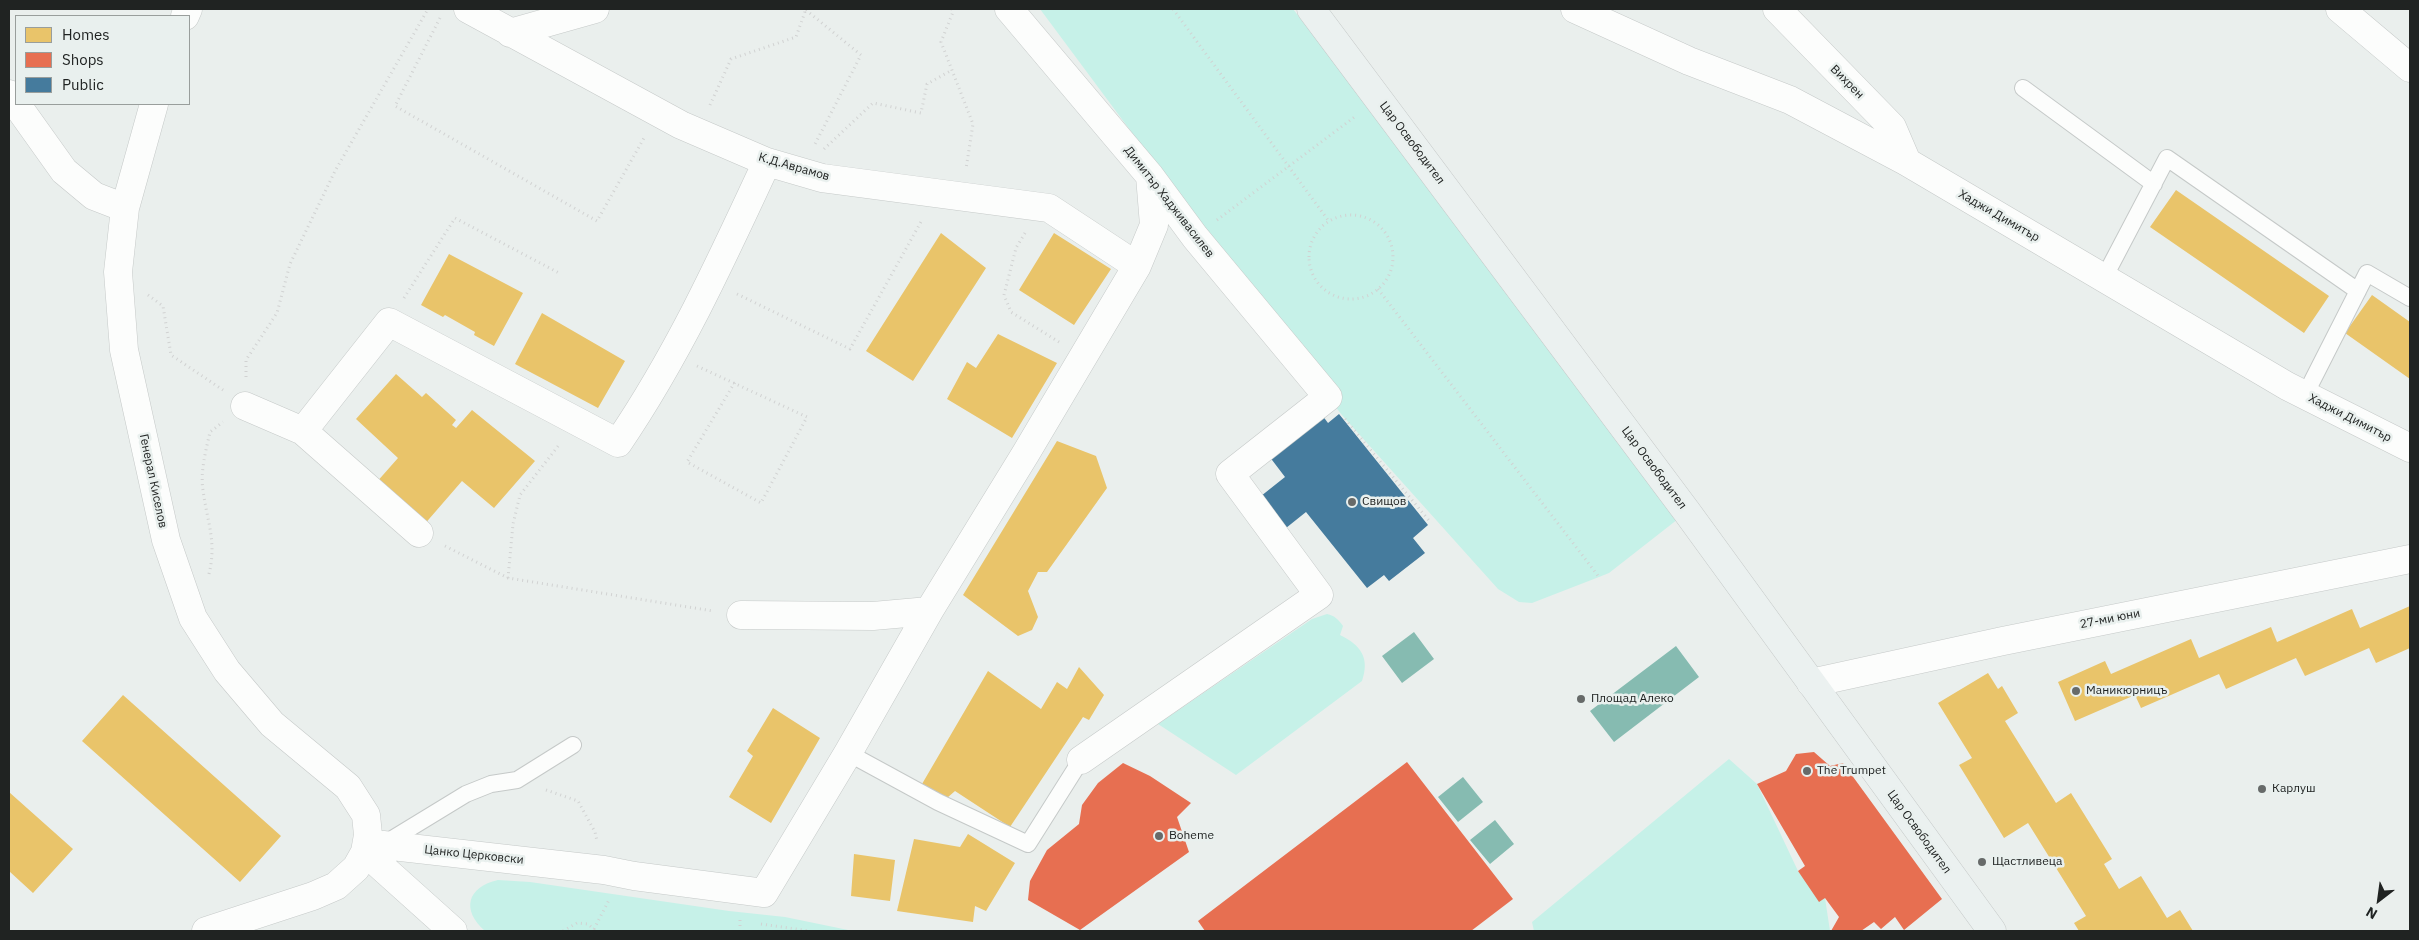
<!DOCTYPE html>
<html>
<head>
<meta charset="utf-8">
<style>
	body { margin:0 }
	#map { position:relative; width:2419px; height:940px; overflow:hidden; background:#eaefed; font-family:"IBM Plex Sans",sans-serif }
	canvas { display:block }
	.frame { position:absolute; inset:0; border:10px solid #202322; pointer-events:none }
	.legend { position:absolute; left:15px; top:15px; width:175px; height:90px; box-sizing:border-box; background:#e9f0ee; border:1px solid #999e9c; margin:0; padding:6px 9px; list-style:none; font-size:15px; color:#202322 }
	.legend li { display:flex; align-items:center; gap:10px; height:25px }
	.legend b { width:25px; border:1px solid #999e9c }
	.north { position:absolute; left:2354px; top:875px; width:50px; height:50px; -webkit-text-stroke:4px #e9f0ee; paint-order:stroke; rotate:210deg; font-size:14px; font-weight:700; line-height:20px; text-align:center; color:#202322 }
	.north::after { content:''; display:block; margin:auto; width:18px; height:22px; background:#202322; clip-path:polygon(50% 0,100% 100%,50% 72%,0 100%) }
</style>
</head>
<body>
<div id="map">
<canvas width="2419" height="940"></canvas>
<div class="frame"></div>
<ul class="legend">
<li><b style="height:14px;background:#e9c46a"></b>Homes</li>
<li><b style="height:14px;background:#e76f51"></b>Shops</li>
<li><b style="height:14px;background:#457b9d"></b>Public</li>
</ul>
<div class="north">N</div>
</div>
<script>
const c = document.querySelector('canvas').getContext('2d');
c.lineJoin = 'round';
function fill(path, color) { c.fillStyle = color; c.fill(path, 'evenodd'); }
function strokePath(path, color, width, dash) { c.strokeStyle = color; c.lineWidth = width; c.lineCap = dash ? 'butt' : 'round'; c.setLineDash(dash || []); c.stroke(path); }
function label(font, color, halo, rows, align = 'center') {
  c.font = font + ' "IBM Plex Sans",sans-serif'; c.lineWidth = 5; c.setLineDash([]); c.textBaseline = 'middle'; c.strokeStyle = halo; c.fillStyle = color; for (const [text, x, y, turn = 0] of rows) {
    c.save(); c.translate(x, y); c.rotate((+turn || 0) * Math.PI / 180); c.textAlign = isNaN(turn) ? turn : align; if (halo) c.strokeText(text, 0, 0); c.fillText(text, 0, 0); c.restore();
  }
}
fill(new Path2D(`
	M1040,9H1293L1687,512L1609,573L1599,577L1532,603L1519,602L1498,589L1341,414Z
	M1327,614C1335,616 1338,619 1343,626L1340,635C1361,645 1370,658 1362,681L1236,775L1158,724L1312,619Z
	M1729,759L1757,784L1798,871L1825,898L1830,931H1534L1532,922Z
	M498,880L530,882L729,911L785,917L853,931H485C461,910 467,887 498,880Z`), '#c6f1e8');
fill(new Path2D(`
	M1414,632L1434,659L1402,683L1382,656Z
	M1676,646L1699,677L1614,742L1590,711Z
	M1463,777L1483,802L1458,822L1438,797Z
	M1495,820L1514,844L1490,864L1470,840Z`), '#86bbb1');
fill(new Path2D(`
	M2176,190L2329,296L2304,333L2150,227Z
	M941,233L986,268L913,381L866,351Z
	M1054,233L1111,269L1074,325L1019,290Z
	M449,254L523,293L494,346L474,335L475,332L445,315L443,317L421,305Z
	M2372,295L2410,322V379L2345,333Z
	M542,313L625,361L598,408L515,364Z
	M998,334L1057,363L1012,438L947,399L967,362L976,368Z
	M396,374L422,397L426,393L456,420L452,425L456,428L472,410L535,461L494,508L462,481L423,526L375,484L398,458L356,419Z
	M1057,441L1096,456L1107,488L1047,572H1038L1028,591L1038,617L1032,630L1018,636L963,595Z
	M2410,606V648L2376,663L2369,648L2305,676L2296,658L2226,689L2219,674L2141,708L2135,695L2075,721L2058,682L2105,661L2111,674L2191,639L2199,658L2271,627L2277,642L2352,609L2360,628Z
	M1079,667L1104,695L1089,720L1083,717L1010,827L955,791L947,798L922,784L988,671L1041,709L1057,682L1067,689Z
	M1988,673L1998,689L2002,686L2018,713L2005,721L2056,803L2071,793L2112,859L2104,864L2119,889L2141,876L2167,918L2180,910L2193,931H2079L2074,923L2086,916L2028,823L2004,838L1959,765L1972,758L1938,703Z
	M123,695L281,836L240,882L82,741Z
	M773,708L820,738L771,823L729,797L753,756L747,751Z
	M9,792L73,849L33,893L9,871Z
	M968,834L1015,863L986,911L975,906L973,922L897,911L914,839L960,847Z
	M854,854L895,860L890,901L851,896Z`), '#e9c46a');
fill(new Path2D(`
	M1814,752L1830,766L1843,763L1942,899L1904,930L1895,917L1881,929L1874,922L1861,931H1831L1839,917L1825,898L1819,902L1798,871L1805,866L1757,784L1786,771L1796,754Z
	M1407,762L1513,899L1471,931H1205L1198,921Z
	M1123,763L1150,776L1191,803L1177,817L1189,852L1080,930L1028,900L1030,881L1047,850L1079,824L1082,805L1098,783Z`), '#e76f51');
fill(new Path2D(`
	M1339,414L1428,525L1413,538L1425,553L1389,581L1384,575L1367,588L1306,512L1281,532L1256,500L1285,477L1269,456L1322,415L1328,423Z`), '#457b9d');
const lane = new Path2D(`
	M2023,88L2154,184
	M2104,278L2167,158L2358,291
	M2305,395L2367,273L2410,298
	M848,753L938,802L1028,844L1081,760
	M384,844L466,794L491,784L517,780L573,745`);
const street = new Path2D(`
	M468,9L681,125L767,162L822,178L1049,208L1137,266
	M1009,9L1150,176L1195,237L1328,397L1230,474L1319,595L1081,760
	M1575,9L1689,61L1790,100L1907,162L2287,386L2410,448
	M1777,9L1892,127L1907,162
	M2340,9L2410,68
	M185,16L188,9
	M510,33L595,9
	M9,94L64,171L94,196L125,208L118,272L124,350L166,540L193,618L227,671L272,724L348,787L366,815L368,835L365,852
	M125,208L154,104
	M245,406L303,431L419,533
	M303,431L389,322L618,443C678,355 722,259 767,162
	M741,615L873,616L929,611
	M1811,683L2003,641L2410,559
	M365,852L453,931
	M206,931L313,896L336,886L356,868L365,852L383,845L604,870L634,876L764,893L848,753L929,611L1026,453L1137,266L1154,225L1150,176`);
const secondary = new Path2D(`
	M1311,9L1687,512L1992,931`);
strokePath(lane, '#c5c9c8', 18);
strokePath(street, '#c5c9c8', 29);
strokePath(secondary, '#c5c9c8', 29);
strokePath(new Path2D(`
	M952,9L953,12L941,42L973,124L966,169
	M1173,9L1328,220
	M806,10L861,55L814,146
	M440,18L395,106L597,221L644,138
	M710,105L731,59L796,37L806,9
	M824,149L873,103L921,113L927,84L952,70
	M1309 257a42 42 0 1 1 84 0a42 42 0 1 1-84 0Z
	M1217,220L1356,116
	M1025,233L1016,248L1004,295L1011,312L1059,342
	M1378,289L1599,577
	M737,294L850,349L922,220
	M148,295L163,306L171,355L223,390
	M404,298L455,218L559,273
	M697,366L807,417L761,503L687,462L735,382
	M246,377V360L277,313L290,264L335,171L428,9
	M1345,419L1431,523
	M445,546L508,578L713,611
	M209,574C217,541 207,522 203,490C200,472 206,450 210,432L223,422
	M508,578L513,524L520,495L559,445
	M546,790L578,801L595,832L597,841
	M740,920V931
	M761,924L810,931
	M594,929L609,900
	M563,931L577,923L588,924L596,931`), '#d1d2d2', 3, [1, 4]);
strokePath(lane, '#fcfdfc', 16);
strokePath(street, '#fcfdfc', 28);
strokePath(secondary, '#ebf1f0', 28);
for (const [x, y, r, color] of [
	[1352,502,5,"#676a69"],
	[2076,691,5,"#676a69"],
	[1581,699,5,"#676a69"],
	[1807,771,5,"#676a69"],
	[2262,789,5,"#676a69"],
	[1159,836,5,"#676a69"],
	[1982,862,5,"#676a69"]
]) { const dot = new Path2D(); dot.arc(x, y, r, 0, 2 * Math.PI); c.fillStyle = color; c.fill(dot); strokePath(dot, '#e9f0ee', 2); }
label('12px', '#202322', '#e9f0ee', [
	["Вихрен",1847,82,45],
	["Цар Освободител",1412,143,53],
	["К.Д.Аврамов",794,167,16],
	["Димитър Хадживасилев",1169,202,52],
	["Хаджи Димитър",1999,216,30],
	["Хаджи Димитър",2350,418,27],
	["Цар Освободител",1654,468,53],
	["Генерал Киселов",153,481,78],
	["27-ми юни",2110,619,-11],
	["Цар Освободител",1919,832,54],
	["Цанко Церковски",474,855,6]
]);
label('12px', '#202322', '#e9f0ee', [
	["Свищов",1362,502],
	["Маникюрницъ",2086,691],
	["Площад Алеко",1591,699],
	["The Trumpet",1817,771],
	["Карлуш",2272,789],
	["Boheme",1169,836],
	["Щастливеца",1992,862]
], 'left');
</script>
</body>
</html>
